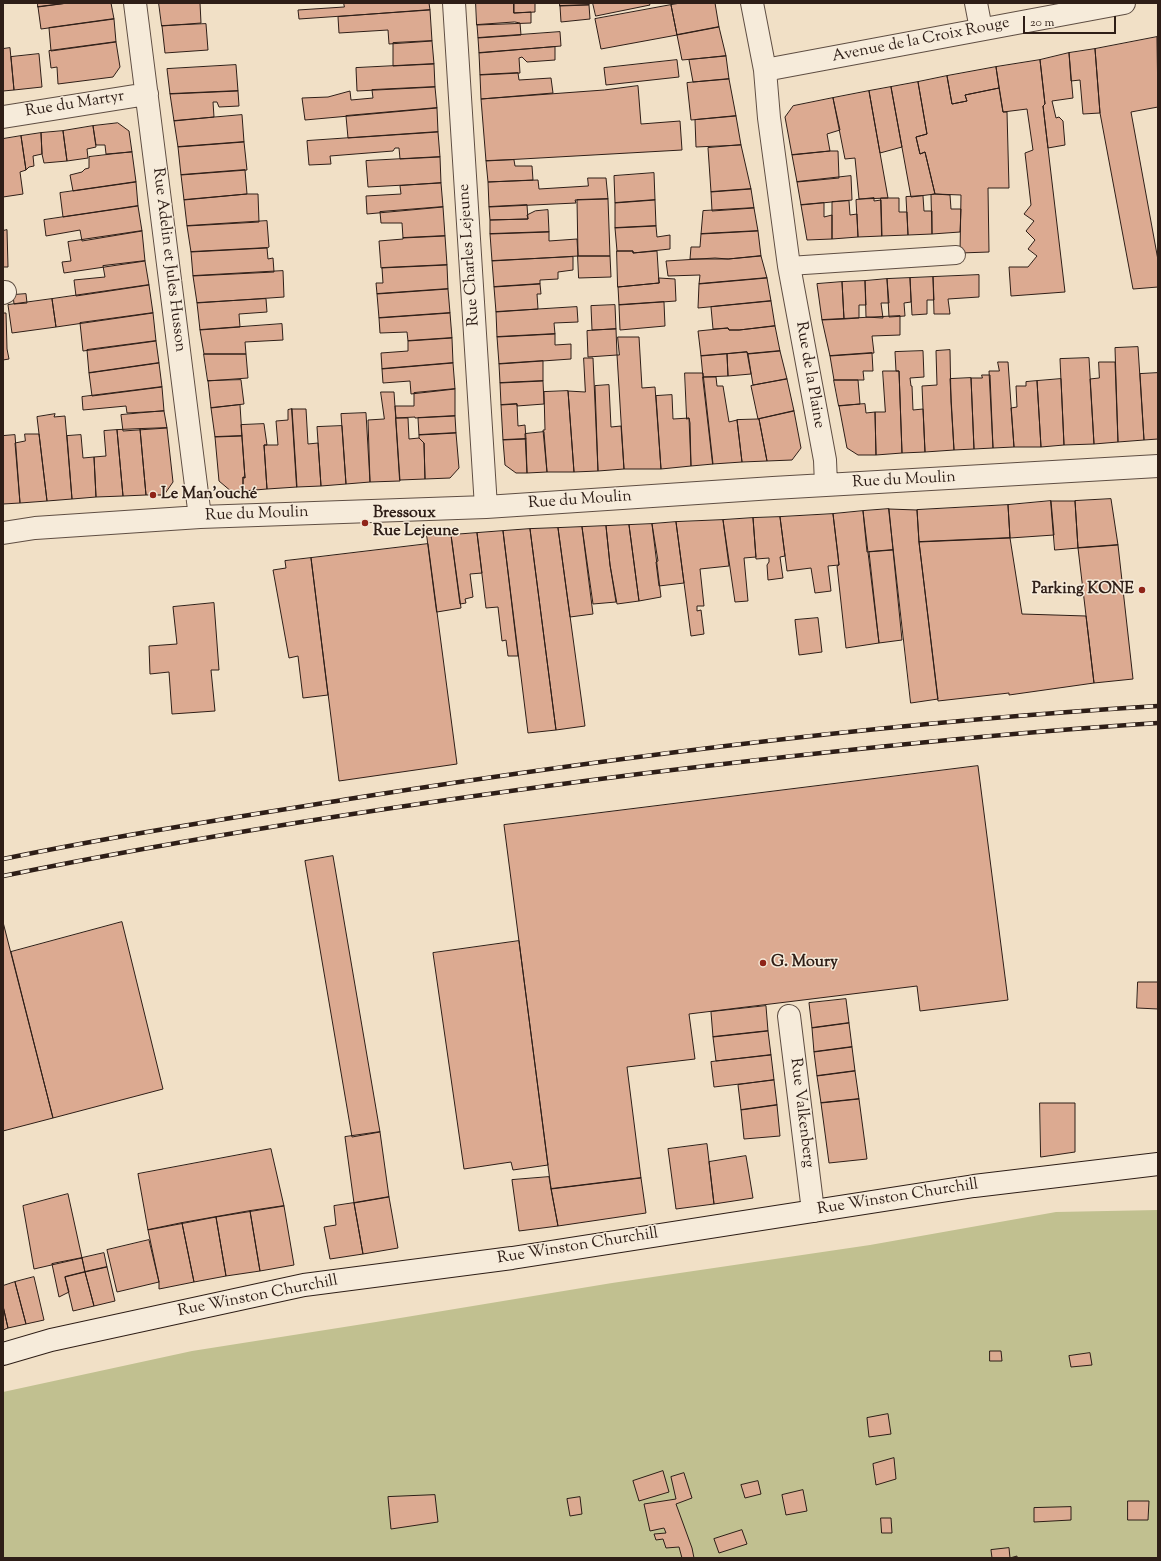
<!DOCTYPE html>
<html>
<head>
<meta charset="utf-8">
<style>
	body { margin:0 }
	#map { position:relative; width:1161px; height:1561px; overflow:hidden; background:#f1e0c6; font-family:"Sorts Mill Goudy",serif }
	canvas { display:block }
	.frame { position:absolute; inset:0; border:4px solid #2e1e17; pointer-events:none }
	.scale { position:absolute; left:1023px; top:16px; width:93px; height:18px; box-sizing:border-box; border:2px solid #2e1e17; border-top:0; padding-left:5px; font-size:12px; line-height:14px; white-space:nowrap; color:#2e1e17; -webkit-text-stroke:3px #f6ebda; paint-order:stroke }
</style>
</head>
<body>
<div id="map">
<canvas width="1161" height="1561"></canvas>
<div class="frame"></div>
<div class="scale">20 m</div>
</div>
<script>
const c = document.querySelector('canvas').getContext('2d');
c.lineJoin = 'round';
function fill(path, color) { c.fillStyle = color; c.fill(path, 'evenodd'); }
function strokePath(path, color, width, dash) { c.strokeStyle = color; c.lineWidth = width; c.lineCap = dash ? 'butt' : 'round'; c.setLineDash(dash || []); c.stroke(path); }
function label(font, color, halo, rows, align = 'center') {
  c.font = font + ' "Sorts Mill Goudy",serif'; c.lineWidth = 3; c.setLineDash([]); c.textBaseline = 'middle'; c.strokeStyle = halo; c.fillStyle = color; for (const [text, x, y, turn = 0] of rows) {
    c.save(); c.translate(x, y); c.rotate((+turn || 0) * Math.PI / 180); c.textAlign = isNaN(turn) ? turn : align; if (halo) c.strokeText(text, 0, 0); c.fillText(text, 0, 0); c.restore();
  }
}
fill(new Path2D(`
	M1158,1210V1558H3V1392L192,1351L376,1322L612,1283L870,1245L1056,1212Z`), '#c1c090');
const building = new Path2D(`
	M38,3H68L38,7Z
	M68,3H111L114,19L41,29L38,7Z
	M159,3H200L201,23L162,26Z
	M344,3H429L430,10L299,19L298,10L344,7Z
	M476,3H514V13L531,12V23L477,25Z
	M514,3H535V12L514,13Z
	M560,3H589V5L560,6Z
	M593,3H649L650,5L596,16Z
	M681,3H715L719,27L677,35L671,5Z
	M589,5L590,19L561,22L560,6Z
	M671,5L677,35L601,49L595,19Z
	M430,10L432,41L389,44L388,30L339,33L338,17Z
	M114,19L116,42L51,51L49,28Z
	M515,22L520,23L521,35L478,38L477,25Z
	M206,24L208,50L165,53L162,26Z
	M719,27L726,56L682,60L677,35Z
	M560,32L561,46L479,53L478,38Z
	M1157,37L1158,107L1131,112L1158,260V287L1133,289L1100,113L1095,49Z
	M432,41L434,64L393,66V43Z
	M116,42L120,67L113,77L58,84L57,67L51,68L49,51Z
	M555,47V60L527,62L522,57L519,58L520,73L480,75L479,53Z
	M10,48L14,90L3,91V49Z
	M1095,49L1100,113L1083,114L1080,80L1071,81L1069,53Z
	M1069,53L1073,98L1052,101L1056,118L1059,117L1063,121L1065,145L1048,148L1043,106L1045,104L1040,60Z
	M39,54L42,87L14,90L11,57Z
	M726,56L729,79L693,82L689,60Z
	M677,60L679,77L606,85L604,68Z
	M1040,60L1045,104L1043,106L1065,292L1011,296L1009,267H1028L1037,256L1028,249L1035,240L1026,231L1034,221L1024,214L1031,205L1025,153L1033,150L1027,109L1003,112L996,67Z
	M434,64L435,87L357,91L356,68Z
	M236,65L238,91L170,94L167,69Z
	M996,67L999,88L965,95L967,101L952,104L947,76Z
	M518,73L519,80L551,78L553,93L481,99L480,75Z
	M947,76L952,104L967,101L965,95L999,88L1003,112H1007L1009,188H988L989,252L960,253L961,195L935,194L925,152L920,154L916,137L927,134L918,82Z
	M729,79L736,116L691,120L687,83Z
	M918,82L927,134L916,137L920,154L925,152L935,194L911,197L891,87Z
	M638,86L641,124L680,121L682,150L486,161L481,99L604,90Z
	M435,87L437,108L305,120L302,98L328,97L350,91L351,100L373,98L372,90Z
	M891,87L902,147L880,153L869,91Z
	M238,91L239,106L219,107L217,102H213L214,117L174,121L170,94Z
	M869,91L880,153L888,198L859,199L855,158L845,159L833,98Z
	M833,98L840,130L827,134L830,151L792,155L785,117L793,106Z
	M437,108L438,132L348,138L346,116Z
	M242,115L244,142L178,147L174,121Z
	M736,116L741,145L696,147L695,120Z
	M118,123L129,131L132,152L106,154L105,145H96L93,126Z
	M93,126L96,147L87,149L88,158L67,161L63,131Z
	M63,131L67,161L44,163L42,154L41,133Z
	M438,132L440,157L400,159L399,148H395L393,151L330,156L331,164L309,165L307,141Z
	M41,133L42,154L33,156L34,166L29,167L26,170L21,136Z
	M21,136L26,170L20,172L23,194L3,197V139Z
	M244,142L247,170L181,175L178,147Z
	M741,145L751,189L711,192L708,148Z
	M830,151H838L839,178L797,182L792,155Z
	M132,152L136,182L73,191L70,175L82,172L85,169L89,168V157Z
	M440,157L441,183L368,187L366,161Z
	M514,160L515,166H532L533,180L488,182L486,161Z
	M245,170L247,194L184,200L181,175Z
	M654,173L655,200L615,203L614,176Z
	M851,176L852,200L801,205L797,182Z
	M588,178H606L608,199L575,200L576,203L489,207L488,182L538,180L539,189L588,186Z
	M136,182L138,206L63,217L60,193Z
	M441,183L443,207L367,214L366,196L401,194L400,186Z
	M751,189L754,208L712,211L711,192Z
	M247,194H258L259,222L187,226L184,200Z
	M935,194L950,195L951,209H961L960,232L932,234L931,195Z
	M923,196L924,211H932V234L908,235L906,197Z
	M874,198V201L881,200L882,236L858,237L856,200Z
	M881,198H899V212H907L908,235L882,236Z
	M608,199L610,256H578L577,200Z
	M655,200L656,226L615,228V203Z
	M849,201L850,215L857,214L858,237L832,239V202Z
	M824,203V217L832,215V239L807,240L801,205Z
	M527,205L528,219L490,220L489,207Z
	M138,206L142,231L82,241L80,230L46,236L44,220Z
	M443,207L445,236L403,238L402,223H381L380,212Z
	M754,208L758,231L701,234L703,211Z
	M548,210L549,232L490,234V220L528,219L527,215L535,211Z
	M267,221L269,247L267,248L191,252L187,226Z
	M656,226L657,237L670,235V249L633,253V251H617L615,228Z
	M7,230L8,267H3V231Z
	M142,231L145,261L64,273L62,262L71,261L68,242Z
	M758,231L761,256L728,259H690L691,247H700L701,234Z
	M549,232V241L577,239L578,256L492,261L490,234Z
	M445,236L447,265L381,268L379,241L403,239V238Z
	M267,248L268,259L273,258L274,272L193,276L191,252Z
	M617,251H633V253L657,251L659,283L618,287Z
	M578,256H610L611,277L579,278Z
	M761,256L767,278L699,284L700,275L668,276L666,261L715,258L728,259Z
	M573,257V270L558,272V279L540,280V284L494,287L492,261Z
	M145,261L149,285L76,296L74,280L105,277L103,266Z
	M447,265L448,289L377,294L376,283H383L382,268Z
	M283,271L284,297L197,303L193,276Z
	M979,275V297L948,299L950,314H934L933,277Z
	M933,277L934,300H927V314L912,315L910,278Z
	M659,278L675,279L676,301L619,305L618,287L659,283Z
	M767,278L771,301L698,308L699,284Z
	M910,278L911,302L904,303L905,316L889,317L887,279Z
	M887,279L889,303H881L883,318L866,317L865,281Z
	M865,281L866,305H859V318L844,319L842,282Z
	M842,282L844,319L822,320L817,284Z
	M540,284L541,294H537L538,309L496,312L494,287Z
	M149,285L153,313L56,327L52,299Z
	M448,289L450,313L379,318L377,294Z
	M26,294L27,303L14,304L13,295Z
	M52,299L56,327L12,333L8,305Z
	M266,299L267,312L239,314L240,327L200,330L197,303Z
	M771,301L775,326L739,330H729L728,328L713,329L711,307Z
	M664,302L665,326L620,330L619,305Z
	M615,305L616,329L592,330L591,306Z
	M577,307L578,322L554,323L555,334L497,337L496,312Z
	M3,313H6L7,349L9,359L3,360Z
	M153,313L156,341L83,351L80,323Z
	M450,313L452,338L408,341L407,332L380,333L379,318Z
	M900,316V335L872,336L874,353L830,356L822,320Z
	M282,324L283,340L245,342L246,354H204L200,330Z
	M775,326L780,351L748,354L747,352L701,356L698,331L728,328L729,330H739Z
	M616,329L617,355L588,357L587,331Z
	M555,334V345L571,344V359L499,364L497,337Z
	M618,337H639L642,388L655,387L661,469H624L617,355H619Z
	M452,338L453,363L382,369L381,353L408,351V341Z
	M156,341L159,363L89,373L87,350Z
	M1138,347L1144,440L1118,442L1115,348Z
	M950,350L951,402L954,450L925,452L922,386L937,385L936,351Z
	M780,351L787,379L753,385L748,354Z
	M923,351L924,377L910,378L911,386H912L913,410L923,409L925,452L902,453L899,371H896L895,352Z
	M747,352L751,374L728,376L727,354Z
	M872,353L873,371H863L864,380H834L830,356Z
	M204,354H246L248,378L208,381Z
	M727,354L728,376L703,377L701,356Z
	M584,358H593L598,471L574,472L568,391L585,392Z
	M1089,358L1094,444L1064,445L1060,359Z
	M543,361V381L500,383L499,364Z
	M998,362H1008L1014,447L993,448L989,371H999Z
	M1099,362H1115L1118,442L1094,444L1090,379L1099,378Z
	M159,363L162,387L92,396L89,373Z
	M453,363L455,389L411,394L410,381L383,383L382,369Z
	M883,371H899L902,453L876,455L875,412H885Z
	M685,373H703L713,464L691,466L690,423L689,418L687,419Z
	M1158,373V439L1144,440L1140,374Z
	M982,375H990L993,448L974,449L971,378H982Z
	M703,377H716L717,386H723L729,422L737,420L742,462L713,464Z
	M971,378L974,449L954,450L950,379Z
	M787,379L794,411L758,419L751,386Z
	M1061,379L1064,445L1041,447L1037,381Z
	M241,380L244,404L211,408L208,381Z
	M834,380H858L860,404L839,406Z
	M543,381L544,404L517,406V404L501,405L500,383Z
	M1037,381L1041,447H1014L1011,408L1017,407L1016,386H1026V382Z
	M609,385L611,427L621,426L624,469L598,471L595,386Z
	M162,387L164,411L127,413L126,406L83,410L82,397Z
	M455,389V416L415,418V417L396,418L395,406H414V393Z
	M568,391L574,472H547L543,430H545L544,392Z
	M381,392H394L400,481L370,482L368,420L384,419Z
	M672,395L673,419L689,418L691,466L661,469L656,396Z
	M517,404L518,426L525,425L526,439L503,440L501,405Z
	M865,404L866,413L875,412L876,455H858L847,448L839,406Z
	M240,405L242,436L215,437L211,408Z
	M292,409L297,487L267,489L264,445H278L276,421L288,420V410Z
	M292,409H306L308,444L318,443L321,486L297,487Z
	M164,411L167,428L123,431L121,415Z
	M794,411L801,448L792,460L767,461L759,419Z
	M366,413L370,482L346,484L341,414Z
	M55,414L54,417L65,416L72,499L47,501L37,417Z
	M455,416L456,433L419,435L418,418Z
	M396,418H408L409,439L419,438L424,443L425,479L400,480Z
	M758,419H759L767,461L742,462L737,420Z
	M264,424L267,445H264L267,489L243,491V477L245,478L241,425Z
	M342,426L346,484L321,486L317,427Z
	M167,428L173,482L164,495H146L140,429Z
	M140,429L146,495L123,496L117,430Z
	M117,430L123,496L96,497L94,457L106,456L104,431Z
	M544,432L547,472L527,473L525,434Z
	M456,433L459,468L450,478L425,479L424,443L419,438V435Z
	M25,434H39L47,501L20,503L15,443L25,441Z
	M15,435L20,503L3,504V436Z
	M81,435L83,458L94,457L96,497L72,499L67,436Z
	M242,436L245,478L243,477V491L232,492L219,481L215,437Z
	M526,439L527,473H516L505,465L503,440Z
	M1111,499L1118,545L1078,548L1075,501Z
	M1051,501H1075L1078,548L1055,550Z
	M1051,501L1054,535L1010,538L1008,505Z
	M1008,505L1010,538L919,542L917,510Z
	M889,509L917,510L919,542L938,699L911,703Z
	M889,509L893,550L867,552L863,511Z
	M863,511L879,643L846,648L837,566L839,565L838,555L833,514Z
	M833,514L839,565L828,566L831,591L815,593L811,568L787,571L780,517Z
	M780,517L785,556L780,557L783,578L768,580L767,565L769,562V558L756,559L753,518Z
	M753,518L756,557L744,558L748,601L735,602L723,520Z
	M723,520L729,566L700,569L704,606H697V611L701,610L704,634L691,636L676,522Z
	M676,522L684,583L659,586L656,562L658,561L652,524Z
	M652,524L661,597L639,601L629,525Z
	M629,525L639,601L617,604L610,565L606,526Z
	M606,526L610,565L616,602L593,604L582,527Z
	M582,527L593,614L570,617L558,528Z
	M558,528L585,726L556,730L530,529Z
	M530,529L556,730L528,733L503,531Z
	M503,531L518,656H508L506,640L502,641L498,607L486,608L477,533Z
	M477,533L482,573L470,574L473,597L465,599L466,603L460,604L451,535Z
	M427,535H451L461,608L437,612Z
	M1010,538L1022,614L1086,616L1094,683L1009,695V693L938,701L919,542Z
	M428,544L457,764L339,781L311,558Z
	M1118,545L1133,679L1094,683L1078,548Z
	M893,550L902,640L879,643L869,552Z
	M311,558L328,695L303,698L298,656L289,658L273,570L286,568L285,561Z
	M214,603L219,670H211L215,711L172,714L169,672L150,674L149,646L177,644L173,607Z
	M818,618L822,652L799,655L795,620Z
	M978,766L1008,1000L920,1011L917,986L689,1014L695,1059L627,1067L641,1178L551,1189L504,825Z
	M333,856L380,1132L352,1137L305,861Z
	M3,922L53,1118L3,1131Z
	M122,922L163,1089L53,1118L11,952Z
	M519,941L548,1165L513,1170L511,1162L464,1169L433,953Z
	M1138,982H1158V1009L1137,1008Z
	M846,999L849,1023L812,1028L809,1003Z
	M766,1006L768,1031L713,1037L711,1012Z
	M849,1023L852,1047L814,1052L812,1028Z
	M768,1031L771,1055L716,1061L713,1037Z
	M852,1047L855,1071L817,1076L814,1052Z
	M771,1055L774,1080L714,1087L711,1062Z
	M855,1071L859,1099L821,1103L817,1076Z
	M774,1080L777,1105L741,1110L738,1085Z
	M859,1099L867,1159L829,1163L821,1103Z
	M1040,1103H1075V1152L1041,1157Z
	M777,1105L780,1136L744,1139L741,1110Z
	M380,1132L389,1197L354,1203L345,1137Z
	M707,1144L714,1204L676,1209L668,1149Z
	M271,1149L284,1206L216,1217L148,1230L138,1174Z
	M746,1156L753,1198L714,1204L709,1162Z
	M549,1177L558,1226L519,1231L512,1180Z
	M641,1178L646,1213L558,1226L551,1189Z
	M68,1194L82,1258L34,1269L23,1206Z
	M389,1197L398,1248L363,1254L354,1203Z
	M354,1203L363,1254L330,1259L324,1227L336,1225L334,1206Z
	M284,1206L294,1265L260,1271L250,1211Z
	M250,1211L260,1271L226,1276L216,1217Z
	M216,1217L226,1276L194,1282L182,1223Z
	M182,1223L194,1282L159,1289V1282L148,1230Z
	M149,1240L159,1282L117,1292L107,1250Z
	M104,1253L107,1267L85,1272L82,1258Z
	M82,1258L85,1272L65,1277L69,1292L59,1297L52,1264Z
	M107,1267L115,1301L94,1306L85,1272Z
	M85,1272L94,1306L73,1311L65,1277Z
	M34,1277L44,1320L26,1324L15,1282Z
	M15,1282L26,1324L8,1328L3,1306V1286Z
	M3,1306L8,1328L3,1330Z
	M990,1351H1001L1002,1361H990Z
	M1090,1353L1092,1365L1071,1367L1069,1356Z
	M888,1414L891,1434L869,1437L867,1418Z
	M894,1458L896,1479L876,1485L873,1464Z
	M663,1471L669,1492L639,1501L633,1481Z
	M684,1473L692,1498L676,1504L692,1548L694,1558H682L679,1547L666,1548L663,1539L656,1540L654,1534L666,1533L664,1528L650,1531L644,1504L676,1499L671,1477Z
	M758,1481L761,1494L745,1498L741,1485Z
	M803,1490L807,1511L786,1515L782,1495Z
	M435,1495L438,1522L391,1529L388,1497Z
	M580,1497L582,1514L570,1516L567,1499Z
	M1128,1501H1149L1148,1520H1128Z
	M1071,1507V1520L1034,1522V1508Z
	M881,1518H891L892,1533H882Z
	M742,1530L747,1544L719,1553L714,1539Z
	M1009,1548L1010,1558L1017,1556V1558H992L991,1550Z`);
fill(building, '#dcaa91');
strokePath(building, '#2e1e17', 1);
const lane = new Path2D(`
	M789,266L956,255`);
const street = new Path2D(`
	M135,3L200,517
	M454,3L486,507
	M752,3L765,70L769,118L789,266L825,460L826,485
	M976,3L981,29
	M765,70L1124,3
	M3,117L147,94
	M3,293L5,292
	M3,533L35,528L200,517L486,507L773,488L1158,466
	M789,1016L813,1211`);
const secondary = new Path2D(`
	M3,1354L51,1340L304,1285L512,1258L974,1186L1158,1164`);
strokePath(lane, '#5f4e43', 20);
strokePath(street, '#5f4e43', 24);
strokePath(secondary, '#2e1e17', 24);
strokePath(lane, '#f6ebda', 18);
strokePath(street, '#f6ebda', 22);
strokePath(secondary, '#f6ebda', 22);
const rail = new Path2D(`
	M3,859C120,835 237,817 355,798C621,756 889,722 1158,706
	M3,876C213,833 426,801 639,774C812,753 985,734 1158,723`);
strokePath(rail, '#2e1e17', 4.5);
strokePath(rail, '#f6ebda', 3, [9]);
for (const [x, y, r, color] of [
	[153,495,4,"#8f2418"],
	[365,523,4,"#8f2418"],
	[1142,590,4,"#8f2418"],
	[763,963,4,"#8f2418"]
]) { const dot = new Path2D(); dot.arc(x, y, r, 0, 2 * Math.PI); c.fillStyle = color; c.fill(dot); strokePath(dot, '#f6ebda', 1.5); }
label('16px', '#2e1e17', '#f6ebda', [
	["Avenue de la Croix Rouge",921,41,-11],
	["Rue du Martyr",75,105,-9],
	["Rue Charles Lejeune",470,255,-94],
	["Rue Adelin et Jules Husson",168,260,83],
	["Rue de la Plaine",809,375,80],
	["Rue du Moulin",904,481,-3],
	["Rue du Moulin",580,501,-4],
	["Rue du Moulin",257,515,-2],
	["Rue Valkenberg",801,1113,83],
	["Rue Winston Churchill",898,1198,-9],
	["Rue Winston Churchill",578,1247,-9],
	["Rue Winston Churchill",258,1297,-11]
]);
label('bold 16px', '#2e1e17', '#f6ebda', [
	["Le Man'ouché",161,495],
	["Bressoux",373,514],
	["Rue Lejeune",373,532],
	["Parking KONE",1134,590,"right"],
	["G. Moury",771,963]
], 'left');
</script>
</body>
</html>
